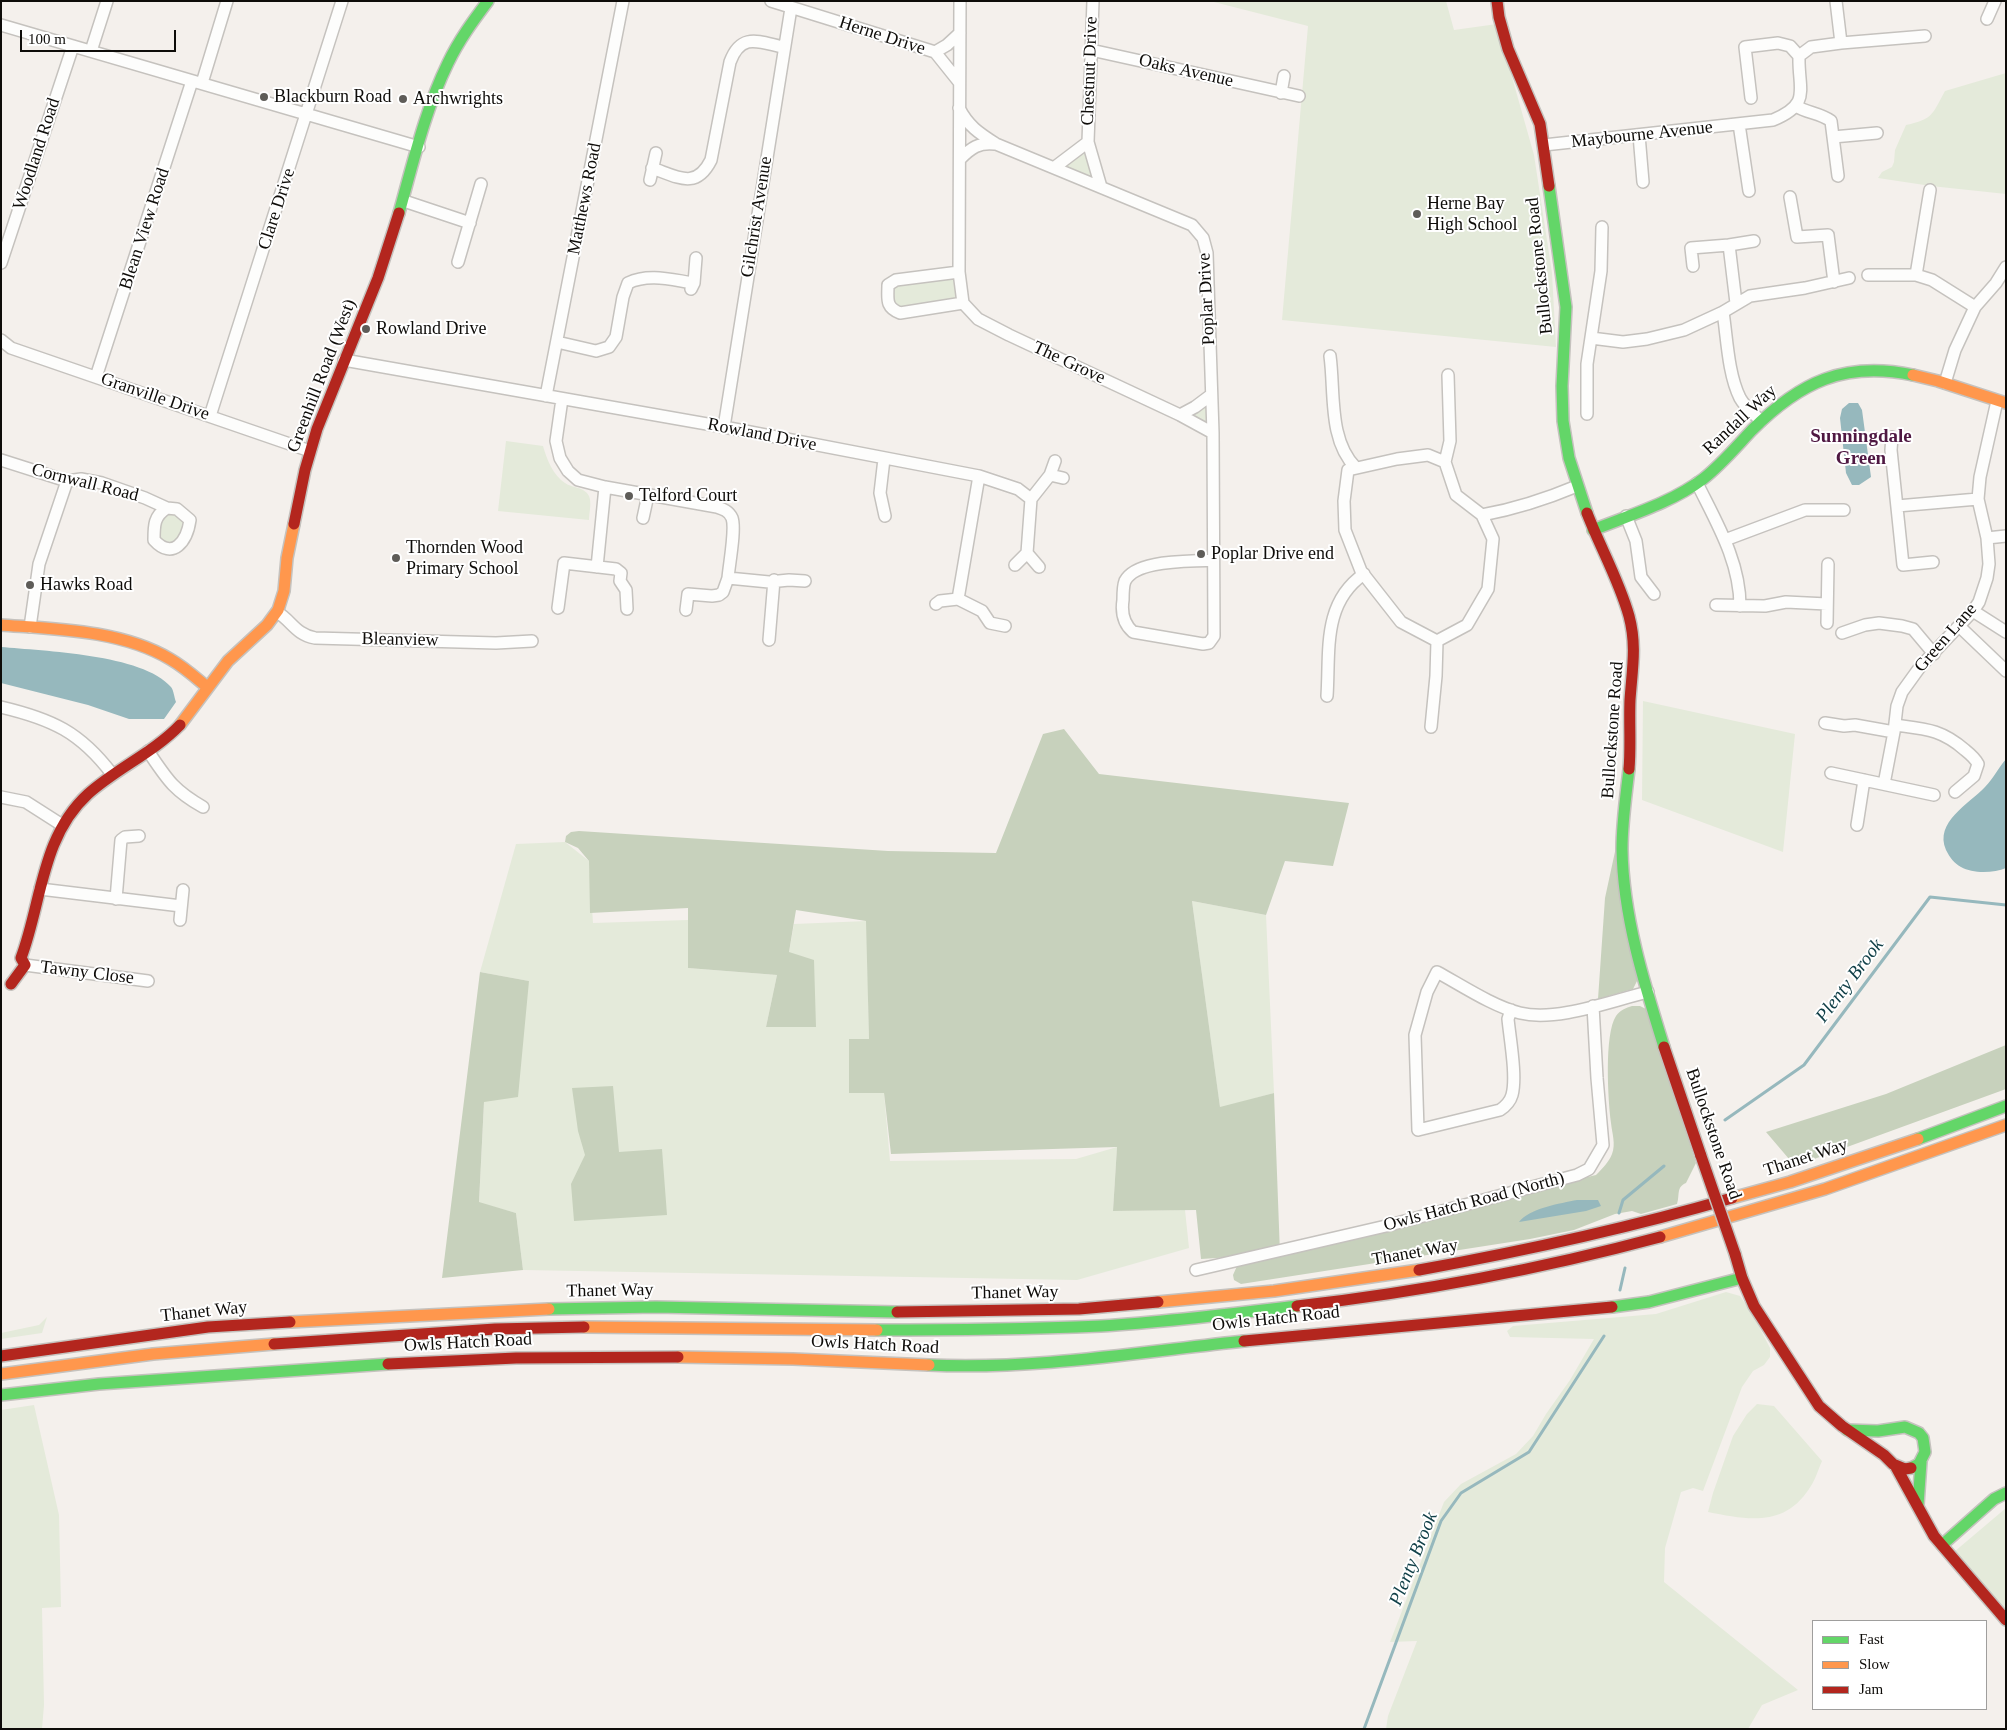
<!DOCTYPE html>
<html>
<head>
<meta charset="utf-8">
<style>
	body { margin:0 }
	#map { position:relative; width:2007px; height:1730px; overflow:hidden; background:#f4f0ec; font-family:Georgia,serif }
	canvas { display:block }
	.frame { position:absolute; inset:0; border:2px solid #0e0c09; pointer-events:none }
	.legend { position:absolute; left:1812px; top:1620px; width:175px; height:90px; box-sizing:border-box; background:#fff; border:1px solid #9f9e9d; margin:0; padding:6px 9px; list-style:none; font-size:15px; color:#0e0c09 }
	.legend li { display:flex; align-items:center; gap:10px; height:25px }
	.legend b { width:25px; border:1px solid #9f9e9d }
	.scale { position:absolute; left:20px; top:30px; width:156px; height:22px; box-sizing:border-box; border:2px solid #0e0c09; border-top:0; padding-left:6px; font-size:15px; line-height:18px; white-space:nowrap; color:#0e0c09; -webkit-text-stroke:4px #fff; paint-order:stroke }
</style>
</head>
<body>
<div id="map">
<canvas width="2007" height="1730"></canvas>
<div class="frame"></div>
<ul class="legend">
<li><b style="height:6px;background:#63d668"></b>Fast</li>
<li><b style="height:6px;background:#ff974d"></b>Slow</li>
<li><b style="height:6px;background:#b3261e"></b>Jam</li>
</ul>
<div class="scale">100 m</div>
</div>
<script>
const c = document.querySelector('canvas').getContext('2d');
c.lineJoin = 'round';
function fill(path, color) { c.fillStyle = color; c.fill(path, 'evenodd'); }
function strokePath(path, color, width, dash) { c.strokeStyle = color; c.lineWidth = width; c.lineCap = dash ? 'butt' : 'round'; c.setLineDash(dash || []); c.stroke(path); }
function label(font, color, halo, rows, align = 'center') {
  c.font = font + ' Georgia,serif'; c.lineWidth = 4; c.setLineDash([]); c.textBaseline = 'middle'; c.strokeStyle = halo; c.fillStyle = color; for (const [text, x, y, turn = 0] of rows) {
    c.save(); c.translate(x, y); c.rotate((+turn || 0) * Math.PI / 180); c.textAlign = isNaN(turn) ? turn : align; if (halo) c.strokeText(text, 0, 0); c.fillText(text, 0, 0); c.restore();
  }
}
fill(new Path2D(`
	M1210,1H1446L1454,30L1497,24L1534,155L1552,273L1556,347L1282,320L1308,26Z
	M2006,73V194L1931,186L1878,178L1882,172L1892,167L1894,162L1895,150L1906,125C1933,119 1932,115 1945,91Z
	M1088,142L1101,187L1055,167Z
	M959,272L963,303L900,313L888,303L896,280Z
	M1211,395L1213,433L1180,415Z
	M506,441L543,446C547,460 553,475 565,483C572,488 585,487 589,496C592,503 589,513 589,520L498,511Z
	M167,508L190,520L180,545L160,546L159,513Z
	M1643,701L1795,734L1783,852L1642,800Z
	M565,842L589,861L593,923L688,920V968L777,975L766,1027H816L789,952L794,924L867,921L869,1040L849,1093H884L890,1161L1076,1159L1117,1147L1113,1211L1185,1210L1189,1248L1077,1280L523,1270L516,1213L479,1203L484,1102L529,981L480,972L516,844Z
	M1192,901L1266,915L1274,1093L1220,1108Z
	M1726,1292L1740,1296L1752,1313L1770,1348V1357L1764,1365L1753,1371L1742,1387L1703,1491L1693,1488L1681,1492L1665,1548L1664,1582L1798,1690L1762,1705L1748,1729H1386L1388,1716L1417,1641L1390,1642L1444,1502L1461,1484L1516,1454L1533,1436L1546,1414L1570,1380L1594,1339L1510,1337L1507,1331L1513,1326L1656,1314Z
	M47,1317L42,1333L1,1339V1333L39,1325Z
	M1757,1404L1774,1406L1822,1461C1818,1470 1815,1481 1809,1489C1784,1527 1748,1520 1708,1512L1713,1493L1733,1436L1747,1414Z
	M34,1405L59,1515L61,1607L42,1608L44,1705L42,1729H1V1410Z
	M2006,1508V1618L1954,1552Z`), '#e4eada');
fill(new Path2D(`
	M1064,729L1099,774L1349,803L1333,866L1285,861L1266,915L1192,901L1220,1107L1274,1093L1280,1254L1201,1259L1196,1210L1113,1211L1117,1147L891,1154L884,1093H849V1039H869L866,921L796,910L789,952L814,960L816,1027H766L777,975L688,968V908L590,913L589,861L578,848L565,842L566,836L571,832L579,831L888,851L996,853L1043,734Z
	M1616,847L1639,977L1633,989L1598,999L1605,898Z
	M480,972L529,981L518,1097L484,1102L479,1202L516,1213L523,1270L442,1278Z
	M1632,1006H1640L1648,1010L1696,1163L1686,1183C1676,1187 1680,1195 1677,1204L1641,1214L1632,1211L1615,1214L1574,1230L1530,1239L1241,1284L1234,1280L1233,1275L1237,1266L1545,1187L1596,1175C1602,1169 1609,1162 1612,1154C1616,1144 1612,1133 1611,1123C1608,1101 1604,1034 1616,1016C1620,1010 1626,1008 1632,1006Z
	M2006,1045V1089L1795,1166L1766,1132L1886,1094Z
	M613,1086L619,1152L662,1149L667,1215L574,1221L571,1184L585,1155L578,1131L572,1088Z`), '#c7d1bc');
fill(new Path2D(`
	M1849,403H1858L1862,410L1871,477L1859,485H1852L1846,473L1840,418L1842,409Z
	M1,647C43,651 143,654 171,687C174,691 174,697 176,702L164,719H129L88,705L1,683Z
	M2006,759V868C1994,873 1973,874 1961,867C1954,863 1950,858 1946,850C1934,822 1969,804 1985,787C1994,778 1998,768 2006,759Z
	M1577,1200H1598L1601,1206L1586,1211L1519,1222C1528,1209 1561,1203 1577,1200Z`), '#96b8bd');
strokePath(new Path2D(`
	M1725,1120L1804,1065L1930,897L2006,905
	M1619,1213L1623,1200L1664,1166
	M1620,1290L1625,1268
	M1364,1729L1441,1521L1461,1493L1529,1452L1604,1336`), '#96b8bd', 3);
const street = new Path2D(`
	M771,1L935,52L959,82
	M960,1L959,272L963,303L978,319L1009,335L1180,415L1213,433
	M1093,1L1088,142L1101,187
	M1987,19L1995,1
	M1,25L419,147
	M1841,43L1925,36
	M1091,50L1299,96
	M91,51L107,1
	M935,52L947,45L960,33
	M202,83L227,1
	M1281,93L1284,76
	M1751,98L1745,47L1778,43L1790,46L1799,56
	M1796,106C1807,113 1820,113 1831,121L1838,176
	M959,108C968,126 979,133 996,144L1192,225L1203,238L1207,253L1213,433L1214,636L1209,643L1203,644L1133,632C1124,624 1121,613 1123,600C1123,595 1123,586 1125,581C1136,559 1190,562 1212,560
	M1739,124L1749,191
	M1639,135L1643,182
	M1833,137L1877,133
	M1544,145L1773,120C1812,104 1798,90 1799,56L1811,47L1841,43L1836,1
	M960,159C971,148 979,142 995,144
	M1055,167L1088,142
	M652,168C678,177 696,190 711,160L730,62C741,32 759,42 783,47
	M650,180L656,153
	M1790,197L1797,237L1828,235L1834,282
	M404,201L470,223
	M458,262L481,184
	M1,263L73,46
	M1693,266L1691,248L1729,245
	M959,272L896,280L888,285C888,299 885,307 900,313L963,303
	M1868,275H1916L1932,280L1975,307
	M1916,275L1930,190
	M691,289L694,283L696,258
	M1736,303L1729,245L1754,241
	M1723,312C1727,338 1728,374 1740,398C1745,407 1754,414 1761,421
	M1591,338L1623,342L1647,339L1684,330L1723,312L1750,296L1805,288L1849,278
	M1,340L11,348L310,451
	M557,342L596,351L609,347L616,337L623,297L628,283C649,273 672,280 694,283
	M1330,356C1335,392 1328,440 1356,468
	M344,360L724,427L979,476L1018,489L1031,499
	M96,377L192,81
	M1945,383L1955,350L1975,307L1996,283L2006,267
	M546,396L623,1
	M562,399L556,441L560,458L568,471L578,480L605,487L717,507C723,509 729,511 732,518C736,529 729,565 728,578L723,592L719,595L712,596L688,594L686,610
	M1587,414V364L1601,271L1602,227
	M1180,415L1195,407L1211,395
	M210,416L342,1
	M724,427L791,8
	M1892,437L1891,450L1903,565L1933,562
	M1428,455L1445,462L1456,495L1482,515L1493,539L1488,589L1467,625L1437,641L1401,622L1361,571L1345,530L1344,501L1348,470L1397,459Z
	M884,459L880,493L885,516
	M1,460L67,481L81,479L102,483L145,498L167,508L177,509L190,520C187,541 173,561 154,540C154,525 154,516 167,508
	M1445,462L1450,441L1448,375
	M1050,475L1063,478
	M979,476L958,599L982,611L990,623L1005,626
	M1697,483C1716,522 1740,561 1740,606
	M1897,506L1978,499
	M1482,515C1515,509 1546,499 1577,486
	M1626,516L1636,541L1641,577L1654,594
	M643,518L648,495
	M1987,538L2006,536
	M1725,540L1805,510H1844
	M1015,565L1027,553
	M597,567L605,487
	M1039,567L1027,553L1031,499L1050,475L1055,461
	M728,578L769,582L789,580L805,581
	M936,604L940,601L958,599
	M1716,605L1765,606L1786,602L1827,604
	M558,608L564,563L616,569L621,573L620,581L626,590L627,609
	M1973,611L2006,632
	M277,612C292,621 295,634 315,638L496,643L532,641
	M1827,623L1828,564
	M30,627L39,564L67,481
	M1960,627L2006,671
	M1842,633L1865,625L1879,623L1902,626L1913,629L1934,654
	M769,640L774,580
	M1327,696C1330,651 1322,603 1364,574
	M1,707C52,719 80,732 112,774
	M1825,723L1844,726L1855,725L1894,732
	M1895,725C1925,729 1941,729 1965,750C1970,754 1975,758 1978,764L1974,776L1955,792
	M1431,727L1436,676L1437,641
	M148,751C167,779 173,790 203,807
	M1831,773L1934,795
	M1884,784L1894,732L1897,706L1902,692L1920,667L1973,611L1979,602L1987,578L1989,564L1987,538L1978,499L1980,477L1997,401
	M1,797L26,802L62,825
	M1857,825L1864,780
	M40,889L181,906
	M116,899L121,840L125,837L139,836
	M180,920L183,890
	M25,965L148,981
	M1511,1010L1508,1019C1510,1039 1517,1077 1512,1095C1510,1102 1506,1106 1500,1110L1418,1130L1415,1035L1427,992L1437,972C1461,985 1494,1007 1520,1013C1557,1022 1610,1001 1648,992
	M1196,1270L1386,1226L1577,1175L1589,1169L1603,1145L1597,1078L1593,1006`);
const fast = new Path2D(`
	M1549,186L1566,307L1562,386L1563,421L1569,458L1587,513
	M399,213C413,163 425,110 448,63C459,40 473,21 488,1
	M1593,530C1630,515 1671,503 1703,479C1721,465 1736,447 1752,430C1800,382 1844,361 1913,375
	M1629,769C1626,796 1622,822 1622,849C1623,916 1644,983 1664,1047
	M1918,1139L2006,1106
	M1612,1307L1649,1302L1742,1278
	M549,1309L656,1307L897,1312
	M877,1330C952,1330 1026,1329 1101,1326C1166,1322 1232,1314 1297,1306
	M929,1365C1034,1370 1140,1352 1244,1341
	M1,1395L99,1384L388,1364
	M1847,1430L1878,1431L1905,1427L1919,1433L1923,1438L1925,1452L1919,1464L1911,1468
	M1918,1505L1921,1462
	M1942,1545L1994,1499L2006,1493`);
const slow = new Path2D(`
	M1913,375L1938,381L2006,403
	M1,625C56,629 121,630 170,659C184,667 195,677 207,687
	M180,725L228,661L267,625L278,610L284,591L287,558L294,524
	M1732,1198L1790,1182L1918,1139
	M1660,1237L1825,1189L2006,1125
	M1158,1302L1274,1291L1419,1270
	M290,1322L549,1309
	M584,1327L877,1330
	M678,1357L793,1359L929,1365
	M1,1374L153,1354L274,1344`);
const jam = new Path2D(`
	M1497,1L1499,17L1508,49L1540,124L1549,186
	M1587,513C1600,547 1619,580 1629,616C1637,646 1632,670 1630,700C1629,723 1631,746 1629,769
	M294,524L305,470L317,429L378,278L399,213
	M11,984L25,965L21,958C42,902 41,837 88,794C117,768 153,753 180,725
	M1664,1047L1701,1156
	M1735,1254L1742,1278L1754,1306L1819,1406L1842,1426L1884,1455L1893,1464L1905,1469L1911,1468
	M1419,1270C1524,1251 1629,1228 1732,1198
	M1297,1306C1420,1292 1541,1269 1660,1237
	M897,1312L1079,1309L1158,1302
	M1244,1341L1612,1307
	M274,1344L495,1329L584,1327
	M1,1356L208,1327L290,1322
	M388,1364L516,1358L678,1357
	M1896,1467L1934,1536L2006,1620`);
strokePath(street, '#c5c2be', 14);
strokePath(fast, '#c5c2be', 14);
strokePath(slow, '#c5c2be', 14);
strokePath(jam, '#c5c2be', 14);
strokePath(street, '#fdfdfc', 11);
strokePath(fast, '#63d668', 11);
strokePath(slow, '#ff974d', 11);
strokePath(jam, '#b3261e', 11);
const jamBridge = new Path2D(`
	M1701,1156L1735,1254`);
strokePath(jamBridge, '#c5c2be', 14, []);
strokePath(jamBridge, '#b3261e', 11);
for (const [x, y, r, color] of [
	[264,97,5,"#5e5c58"],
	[403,99,5,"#5e5c58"],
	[1417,214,5,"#5e5c58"],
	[366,329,5,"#5e5c58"],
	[629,496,5,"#5e5c58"],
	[1201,554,5,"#5e5c58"],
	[396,558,5,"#5e5c58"],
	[30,585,5,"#5e5c58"]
]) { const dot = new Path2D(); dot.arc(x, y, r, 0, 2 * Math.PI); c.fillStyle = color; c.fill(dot); strokePath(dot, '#fff', 2); }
label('18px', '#0e0c09', '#fff', [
	["Herne Drive",882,36,18],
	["Chestnut Drive",1090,71,-88],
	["Oaks Avenue",1186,71,13],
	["Maybourne Avenue",1642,135,-6],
	["Woodland Road",37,154,-72],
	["Matthews Road",585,199,-79],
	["Clare Drive",277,209,-72],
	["Gilchrist Avenue",757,217,-81],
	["Blean View Road",145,229,-72],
	["Bullockstone Road",1540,266,-96],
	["Poplar Drive",1207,299,-93],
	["The Grove",1069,363,25],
	["Greenhill Road (West)",322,376,-69],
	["Granville Drive",155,397,19],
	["Randall Way",1740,420,-43],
	["Rowland Drive",762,435,11],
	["Cornwall Road",85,483,14],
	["Green Lane",1946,638,-49],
	["Bleanview",400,640,1],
	["Bullockstone Road",1613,730,-86],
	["Tawny Close",87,973,7],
	["Bullockstone Road",1713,1134,71],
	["Thanet Way",1806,1158,-18],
	["Owls Hatch Road (North)",1474,1202,-15],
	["Thanet Way",1415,1253,-10],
	["Thanet Way",610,1291,-1],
	["Thanet Way",1015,1293,-1],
	["Thanet Way",204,1312,-6],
	["Owls Hatch Road",1276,1319,-6],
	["Owls Hatch Road",468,1343,-3],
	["Owls Hatch Road",875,1345,3]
]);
label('18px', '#0e0c09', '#fff', [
	["Blackburn Road",274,97],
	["Archwrights",413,99],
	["Herne Bay",1427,204],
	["High School",1427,225],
	["Rowland Drive",376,329],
	["Telford Court",639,496],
	["Thornden Wood",406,548],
	["Primary School",406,569],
	["Poplar Drive end",1211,554],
	["Hawks Road",40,585]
], 'left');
label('bold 19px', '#4f1842', '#fff', [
	["Sunningdale",1861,437],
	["Green",1861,459]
]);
label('italic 19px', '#124149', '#fff', [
	["Plenty Brook",1850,981,-53],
	["Plenty Brook",1414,1559,-68]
]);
</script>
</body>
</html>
